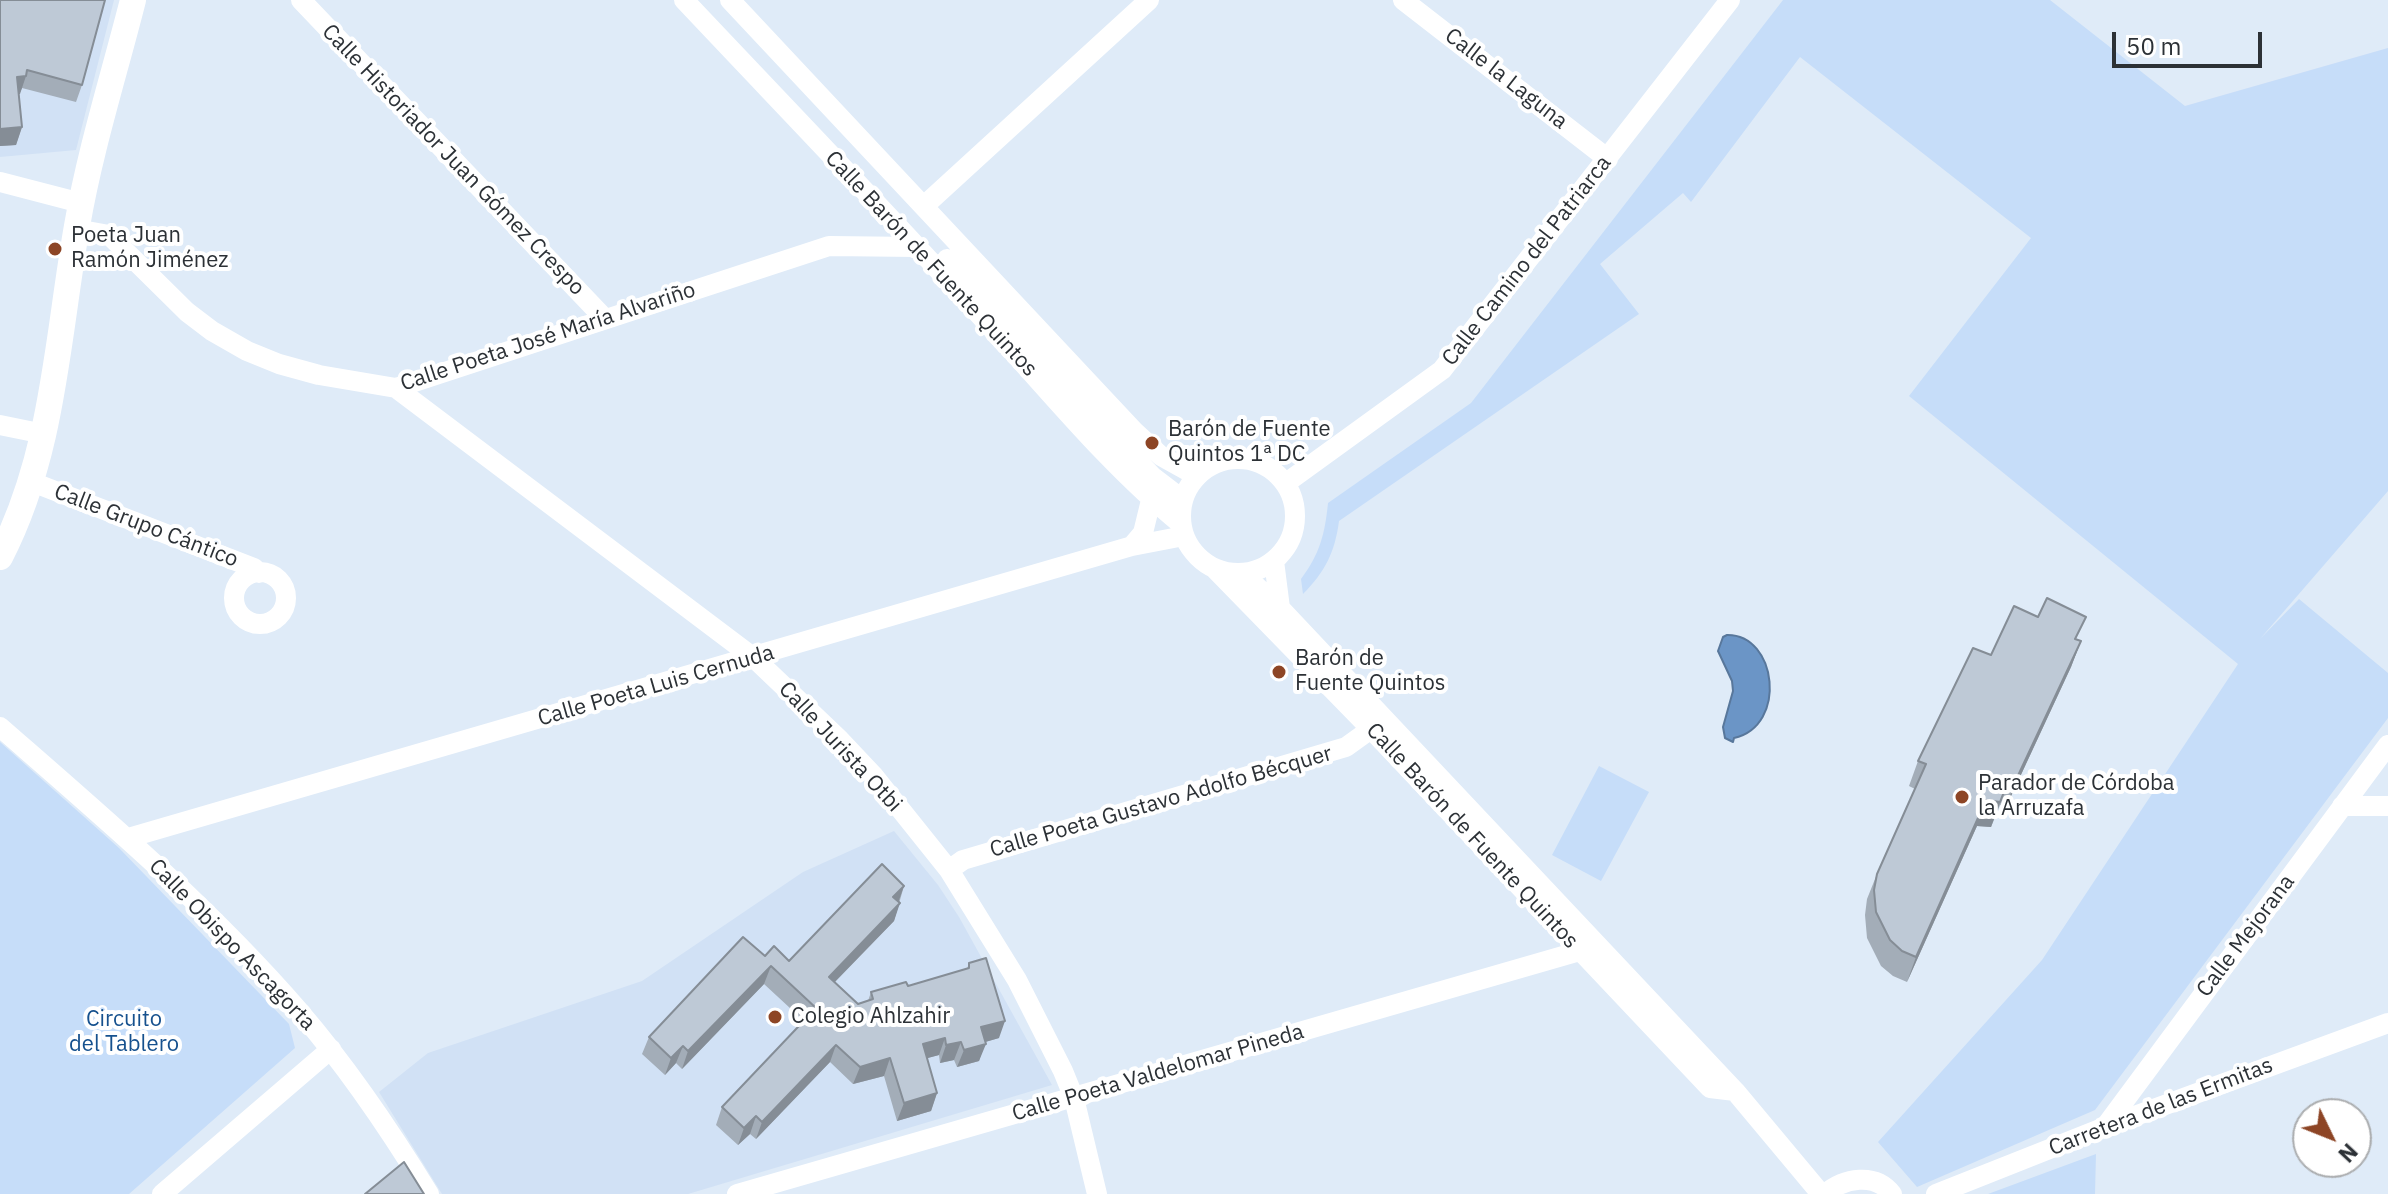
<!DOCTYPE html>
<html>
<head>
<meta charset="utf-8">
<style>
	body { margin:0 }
	#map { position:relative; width:2388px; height:1194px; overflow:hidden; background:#dfebf8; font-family:"IBM Plex Sans",sans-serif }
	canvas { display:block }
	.north { position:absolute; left:2292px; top:1098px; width:80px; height:80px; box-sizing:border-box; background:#fff; border:2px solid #abadaf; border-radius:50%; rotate:133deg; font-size:22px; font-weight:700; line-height:32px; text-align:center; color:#2c3136 }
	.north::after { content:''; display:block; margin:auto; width:28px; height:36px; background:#8d4525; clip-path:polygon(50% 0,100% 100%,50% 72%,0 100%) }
	.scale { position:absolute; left:2112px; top:32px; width:150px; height:36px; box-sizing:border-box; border:4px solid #2c3136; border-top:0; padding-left:10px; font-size:24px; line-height:28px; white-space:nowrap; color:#2c3136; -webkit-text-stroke:6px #fff; paint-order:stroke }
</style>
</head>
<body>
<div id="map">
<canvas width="2388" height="1194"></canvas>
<div class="north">N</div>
<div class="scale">50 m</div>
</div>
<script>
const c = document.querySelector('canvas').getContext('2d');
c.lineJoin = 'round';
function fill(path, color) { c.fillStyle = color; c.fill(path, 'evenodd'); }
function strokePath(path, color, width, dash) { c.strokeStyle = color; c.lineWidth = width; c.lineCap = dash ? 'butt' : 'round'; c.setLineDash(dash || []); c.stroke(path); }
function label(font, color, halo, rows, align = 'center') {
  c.font = font + ' "IBM Plex Sans",sans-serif'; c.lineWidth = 8; c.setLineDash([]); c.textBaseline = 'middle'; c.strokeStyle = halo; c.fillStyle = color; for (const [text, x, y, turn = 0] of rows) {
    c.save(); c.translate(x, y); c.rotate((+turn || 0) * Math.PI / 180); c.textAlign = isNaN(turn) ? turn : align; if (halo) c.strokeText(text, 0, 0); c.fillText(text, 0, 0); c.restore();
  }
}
fill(new Path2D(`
	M0,0H114L76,150L0,157Z
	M894,831L938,885L959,917L1052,1085L688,1194H442L379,1092L428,1053L642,981L803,872Z`), '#d1e1f5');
fill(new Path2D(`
	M1783,0H2050L2185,106L2388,48V491L2260,639L2299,599L2388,673V718L2095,1110L1917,1187L1878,1142L2042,960L2238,664L1909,396L2031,238L1800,57L1691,202L1683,193L1600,264L1639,314L1339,521C1335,552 1325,572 1303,594L1301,579C1320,554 1325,533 1328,503L1471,403Z
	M0,742L119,848L289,1024L295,1048L129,1194H0Z
	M1599,766L1649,792L1601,881L1552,855Z
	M2096,1154L2095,1194H1988Z`), '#c6ddf9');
const water = new Path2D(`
	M1727,635C1777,634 1788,726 1734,738L1733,742L1725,738L1723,727L1733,691L1732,681L1718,651L1723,637Z`);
fill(water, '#6b95c6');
strokePath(water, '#58779b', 2);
strokePath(new Path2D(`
	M301,0L605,319
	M684,0C781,103 880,205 975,310C1042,382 1105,462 1181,524
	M730,0L1134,431L1161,456L1197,476
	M1403,0L1608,159
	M0,182L81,203
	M924,206L1149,0
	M76,229L109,235L187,312L212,331L247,351L279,364L319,375L396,388L829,246L917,247
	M947,259L1153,477L1183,500
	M396,388L754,658L840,740L873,775L949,870L1017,980L1063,1071L1074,1098L1097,1194
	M0,425L44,434
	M1181 516a57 57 0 1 1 114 0a57 57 0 1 1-114 0Z
	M32,482L254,568L259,573
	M1286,483L1442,370L1730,0
	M1132,546L1143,533L1151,500
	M1274,561L1280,608
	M1214,568L1371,729L1710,1088L1735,1091
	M234 598a26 26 0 1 1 52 0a26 26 0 1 1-52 0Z
	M1242,573L1280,608L1735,1091L1821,1194
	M0,727C103,817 209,907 299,1011C348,1068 390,1130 429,1194
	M2342,806H2388
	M128,838L1132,546L1184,536
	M949,870L963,860L1346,747L1371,729
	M2105,1127L2388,745
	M162,1194L331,1049
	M737,1194L1580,951
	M1825,1194C1844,1178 1875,1172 1892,1194
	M1936,1194L2105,1127L2388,1023`), '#fff', 20);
strokePath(new Path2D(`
	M0,557C54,452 57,339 77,226C90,150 114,75 133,0`), '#fff', 26);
fill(new Path2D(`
	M0,0L82,85L76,102L22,88L19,94L22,127L16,145L0,146Z
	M2077,640L2081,641L2071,667L2006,807L2000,805L1991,827L1977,826L1907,982L1893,976L1881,966L1867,938L1865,915L1867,899L1877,874L1915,789L1909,786L1918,761Z
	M904,886L894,921L835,982L858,1004L868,1001L871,992L908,986L967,969L969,963L999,1038L985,1042L979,1061L957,1067L954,1060L940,1063L939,1055L927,1058L937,1093L931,1111L897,1121L884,1076L853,1084L830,1062L756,1139L750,1134L738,1145L716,1125L722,1107L804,1021L764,984L682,1069L676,1063L665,1075L642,1054L649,1037L765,956L789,961Z`), '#a3adb8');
fill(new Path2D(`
	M26,76L20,94L11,95L17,77Z
	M22,127L16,145L0,146V129Z
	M2081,641L2071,667L2006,807L2015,782Z
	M2009,779L1991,827L1977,826L1907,982L1916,957L1986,800Z
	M904,886L898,903L893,897Z
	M900,903L894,921L823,994L829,977Z
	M771,966L764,984L682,1069L688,1051Z
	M1005,1021L999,1038L975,1045L981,1027Z
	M945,1038L939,1055L917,1061L923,1044Z
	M961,1042L954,1060L940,1063L946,1045Z
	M986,1044L979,1061L957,1067L964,1050Z
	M836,1045L830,1062L756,1139L762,1122Z
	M683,1046L676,1063L665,1075L671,1058Z
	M890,1058L884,1076L853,1084L860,1067Z
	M937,1093L931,1111L897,1121L904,1103Z
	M756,1116L750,1134L738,1145L744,1128Z`), '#858d96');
const building = new Path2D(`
	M0,0H105L82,85L27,70L26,76L17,77L22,127L0,129Z
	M2047,598L2086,617L2075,639L2081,641L2015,782L2009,779L2000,802L1986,800L1916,957L1902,951L1890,940L1876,912L1874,890L1877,874L1926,764L1918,761L1973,648L1991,655L2014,606L2038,617Z
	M882,864L904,886L893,897L900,903L829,977L858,1004L873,999L871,992L906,982L908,986L969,968V963L986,958L1005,1021L981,1027L986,1044L964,1050L961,1042L946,1045L945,1038L923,1044L937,1093L904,1103L890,1058L860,1067L836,1045L762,1122L756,1116L744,1128L722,1107L816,1008L771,966L688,1051L683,1046L671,1058L649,1037L743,937L765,956L774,946L789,961Z
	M404,1162L424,1194H365Z`);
fill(building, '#bec9d6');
strokePath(building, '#858d96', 2);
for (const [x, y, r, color] of [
	[55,249,8,"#8d4525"],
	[1152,443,8,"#8d4525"],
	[1279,672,8,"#8d4525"],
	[1962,797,8,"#8d4525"],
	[775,1017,8,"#8d4525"]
]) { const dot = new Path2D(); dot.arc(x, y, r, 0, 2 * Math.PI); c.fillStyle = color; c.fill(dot); strokePath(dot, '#fff', 3); }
label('22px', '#2c3136', '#fff', [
	["Calle la Laguna",1506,79,38],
	["Calle Historiador Juan Gómez Crespo",453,160,46],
	["Calle Camino del Patriarca",1527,261,-52],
	["Calle Barón de Fuente Quintos",931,264,47],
	["Calle Poeta José María Alvariño",548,337,-18],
	["Calle Grupo Cántico",146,526,21],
	["Calle Poeta Luis Cernuda",656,686,-16],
	["Calle Jurista Otbi",840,747,47],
	["Calle Poeta Gustavo Adolfo Bécquer",1161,802,-16],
	["Calle Barón de Fuente Quintos",1472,836,47],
	["Calle Mejorana",2246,936,-53],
	["Calle Obispo Ascagorta",232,945,46],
	["Calle Poeta Valdelomar Pineda",1158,1073,-16],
	["Carretera de las Ermitas",2161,1107,-21]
]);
label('22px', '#2c3136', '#fff', [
	["Poeta Juan",71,236],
	["Ramón Jiménez",71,261],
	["Barón de Fuente",1168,430],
	["Quintos 1ª DC",1168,455],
	["Barón de",1295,659],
	["Fuente Quintos",1295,684],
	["Parador de Córdoba",1978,784],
	["la Arruzafa",1978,809],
	["Colegio Ahlzahir",791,1017]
], 'left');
label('22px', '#16518e', '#fff', [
	["Circuito",124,1020],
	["del Tablero",124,1045]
]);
</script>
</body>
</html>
